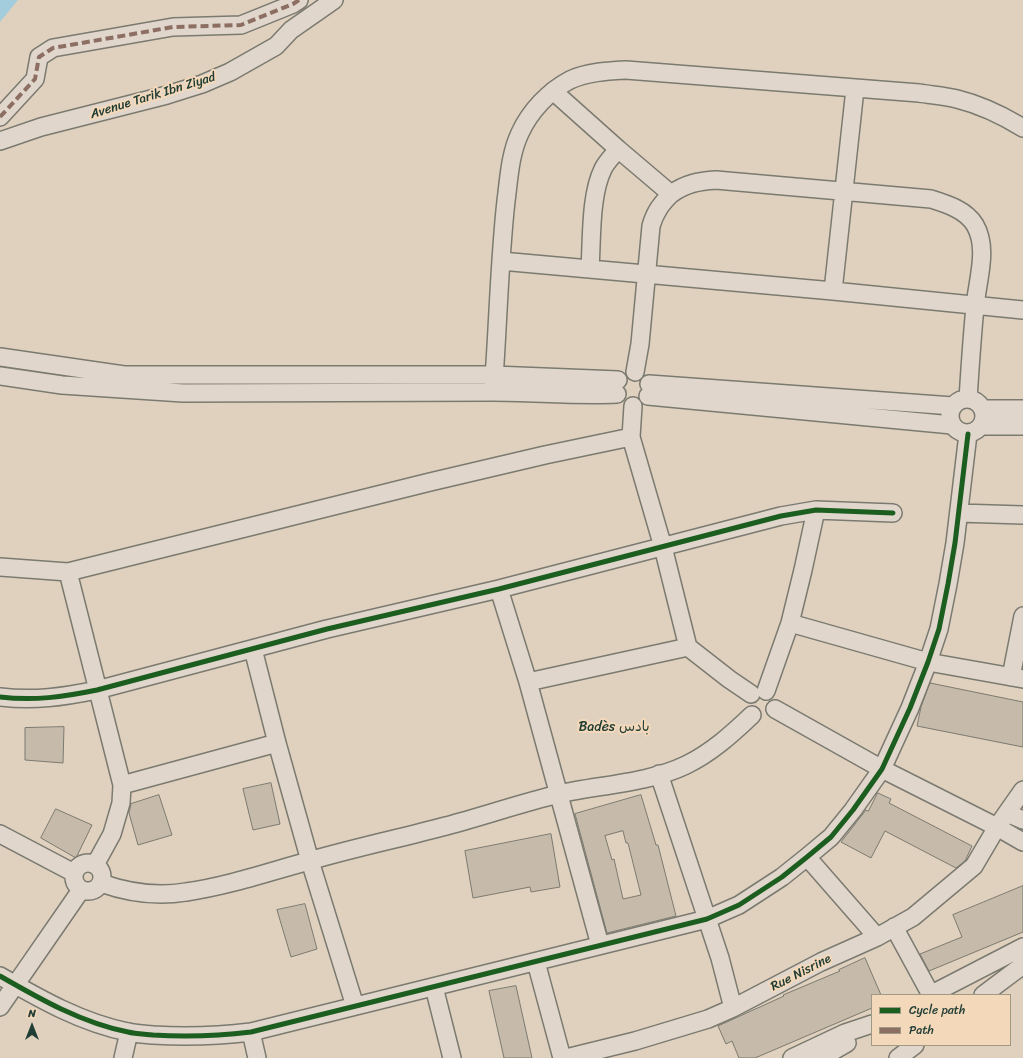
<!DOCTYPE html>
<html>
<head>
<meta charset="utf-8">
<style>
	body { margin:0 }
	#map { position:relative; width:1023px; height:1058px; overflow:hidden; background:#e0d1bf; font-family:Sriracha,sans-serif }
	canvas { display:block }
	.legend { position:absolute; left:871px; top:994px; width:140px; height:52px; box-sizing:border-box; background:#f4d8ba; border:1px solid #9f9a84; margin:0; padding:5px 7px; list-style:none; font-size:12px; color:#1f3d34 }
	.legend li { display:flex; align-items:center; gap:8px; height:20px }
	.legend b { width:20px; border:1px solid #9f9a84 }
	.north { position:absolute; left:12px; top:1006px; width:40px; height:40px; -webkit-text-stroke:3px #f4d8ba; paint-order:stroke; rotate:0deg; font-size:11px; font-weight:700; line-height:16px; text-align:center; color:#1f3d34 }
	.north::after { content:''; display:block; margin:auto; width:14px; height:18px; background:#1f3d34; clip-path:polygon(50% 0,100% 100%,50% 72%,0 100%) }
</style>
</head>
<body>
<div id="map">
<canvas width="1023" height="1058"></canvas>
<ul class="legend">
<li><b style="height:5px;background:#1b5e20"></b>Cycle path</li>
<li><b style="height:5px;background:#8d6e63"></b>Path</li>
</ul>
<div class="north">N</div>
</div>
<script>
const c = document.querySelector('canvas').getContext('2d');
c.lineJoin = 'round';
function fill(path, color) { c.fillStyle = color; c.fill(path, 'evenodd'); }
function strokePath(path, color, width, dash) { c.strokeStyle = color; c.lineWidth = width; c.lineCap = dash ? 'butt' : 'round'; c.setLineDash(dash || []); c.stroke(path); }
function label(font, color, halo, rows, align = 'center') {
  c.font = font + ' Sriracha,"Playpen Sans Arabic",sans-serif'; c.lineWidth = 4; c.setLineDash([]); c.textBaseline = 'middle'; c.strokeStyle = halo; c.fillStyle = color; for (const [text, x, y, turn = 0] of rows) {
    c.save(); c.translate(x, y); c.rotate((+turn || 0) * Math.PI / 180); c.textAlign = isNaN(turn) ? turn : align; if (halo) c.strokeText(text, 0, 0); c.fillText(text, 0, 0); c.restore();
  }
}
fill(new Path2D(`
	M0,0H18L0,22Z`), '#a3ccdd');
const building = new Path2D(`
	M930,683L1023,702V747L917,726L921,707Z
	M64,727L63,763L25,760V728Z
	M271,783L280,824L253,830L243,789Z
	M878,793L891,799L889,803L972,846L965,861L956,868L885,831L871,858L841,842L866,810L868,811Z
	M159,795L172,835L138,845L129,813L131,804Z
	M641,795L656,845H658L676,916L607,933L575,814ZM623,831L626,843H628L641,895L623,899L614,859L612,860L605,836Z
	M56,809L92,825L76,858L41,838Z
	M551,834L560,887L531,892L530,887L473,898L465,851Z
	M1023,886V932L929,971L920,954L962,937L953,915Z
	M305,904L317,949L291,957L277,910Z
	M865,958L881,995H872V1008L755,1058H739L732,1041L726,1044L718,1026L784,996L783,995L840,971L839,970Z
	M516,986L532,1058H504L489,991Z`);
fill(building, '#c6baaa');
strokePath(building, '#7b7a70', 1);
const minor = new Path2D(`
	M553,91L618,149L671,194C661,204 655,212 651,226L640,344L635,372
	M0,117L35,79L39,57L53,48L173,27L241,25L293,4L299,0
	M0,141L41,127L167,95L202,84L230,72L276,46L291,30L334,0
	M671,194C685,184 698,181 716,180L931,199C947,204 966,210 975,225C989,249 977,281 975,307C972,337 970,368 968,399
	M501,261L833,291L1023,310
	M590,268C592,239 590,195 603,169C606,162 613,156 618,149
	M833,291L855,89
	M0,357L124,375H494L618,380
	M0,376L62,385L183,393L493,392C534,392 576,396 617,394
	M649,384L953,406
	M493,392C498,329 499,264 506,201C509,178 510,154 520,133C530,111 549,91 570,80C587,72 608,71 626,70L919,93C931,95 945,96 957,99C981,105 1002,115 1023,128
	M648,396L952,425
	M950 416a17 17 0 1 1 34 0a17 17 0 1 1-34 0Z
	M633,406L631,437L663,547L688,647L729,679L751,694
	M983,409H1023
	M982,426H1023
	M959,513L1023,515
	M0,567L68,572L430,482L545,455L631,437
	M68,572L122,785L121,803L112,834L95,865
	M499,589L528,682L600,945
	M790,623L928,662L1023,679
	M253,649L277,743L310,861L355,1006
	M1011,677L1023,616
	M528,682L688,647
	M766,691L790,623L803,570L816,510
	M0,697C34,701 63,697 97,690L327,629L499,589L781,516L816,510L893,513
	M775,709L882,769L997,827L1023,842
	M659,774L720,958L733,1008
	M122,785L277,743
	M1007,813L1023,820
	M0,834L74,873
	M807,857L877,937
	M74 877a14 14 0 1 1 28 0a14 14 0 1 1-28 0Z
	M101,883C129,893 156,897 186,892C228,886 268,872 309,861C354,848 401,838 446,826C484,816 521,803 559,794C599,785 649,783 686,765C711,753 732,734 752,715
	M894,927L931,995
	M536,962L562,1058
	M0,976C40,999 82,1023 128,1032C136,1034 145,1034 153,1035C186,1037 218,1036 251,1032L707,919L739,905L782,877L807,857L831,837L853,810L882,769L910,708L928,662L939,629L948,584L955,543L968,434
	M434,987L452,1058
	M930,995L1023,947
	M983,995L1023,965
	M0,1007L81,890
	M251,1032L257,1058
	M123,1058L129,1032
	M566,1058L635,1041L708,1019L733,1008L821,962L877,937L913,917L974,866L997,827L1023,790
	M792,1058L845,1033L872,1024
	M821,1058L847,1043
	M898,1058L915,1045`);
strokePath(minor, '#7b7a70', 20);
strokePath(minor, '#e1d6cb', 17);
strokePath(new Path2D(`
	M0,117L35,79L39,57L53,48L173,27L241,25L293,4L299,0`), '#8d6e63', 4, [8, 4]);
strokePath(new Path2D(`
	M0,697C34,701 63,697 97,690L327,629L499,589L781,516L816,510L893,513
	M0,976C40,999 82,1023 128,1032C136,1034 145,1034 153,1035C186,1037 218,1036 251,1032L707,919L739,905L782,877L807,857L831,837L853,810L882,769L910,708L928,662L939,629L948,584L955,543L968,434`), '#1b5e20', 5);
label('13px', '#1f3d34', '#f4d8ba', [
	["Avenue Tarik Ibn Ziyad",153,96,-17],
	["Rue Nisrine",801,973,-27]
]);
label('14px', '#1f3d34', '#f4d8ba', [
	["Badès بادس",614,727]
]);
</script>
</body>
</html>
